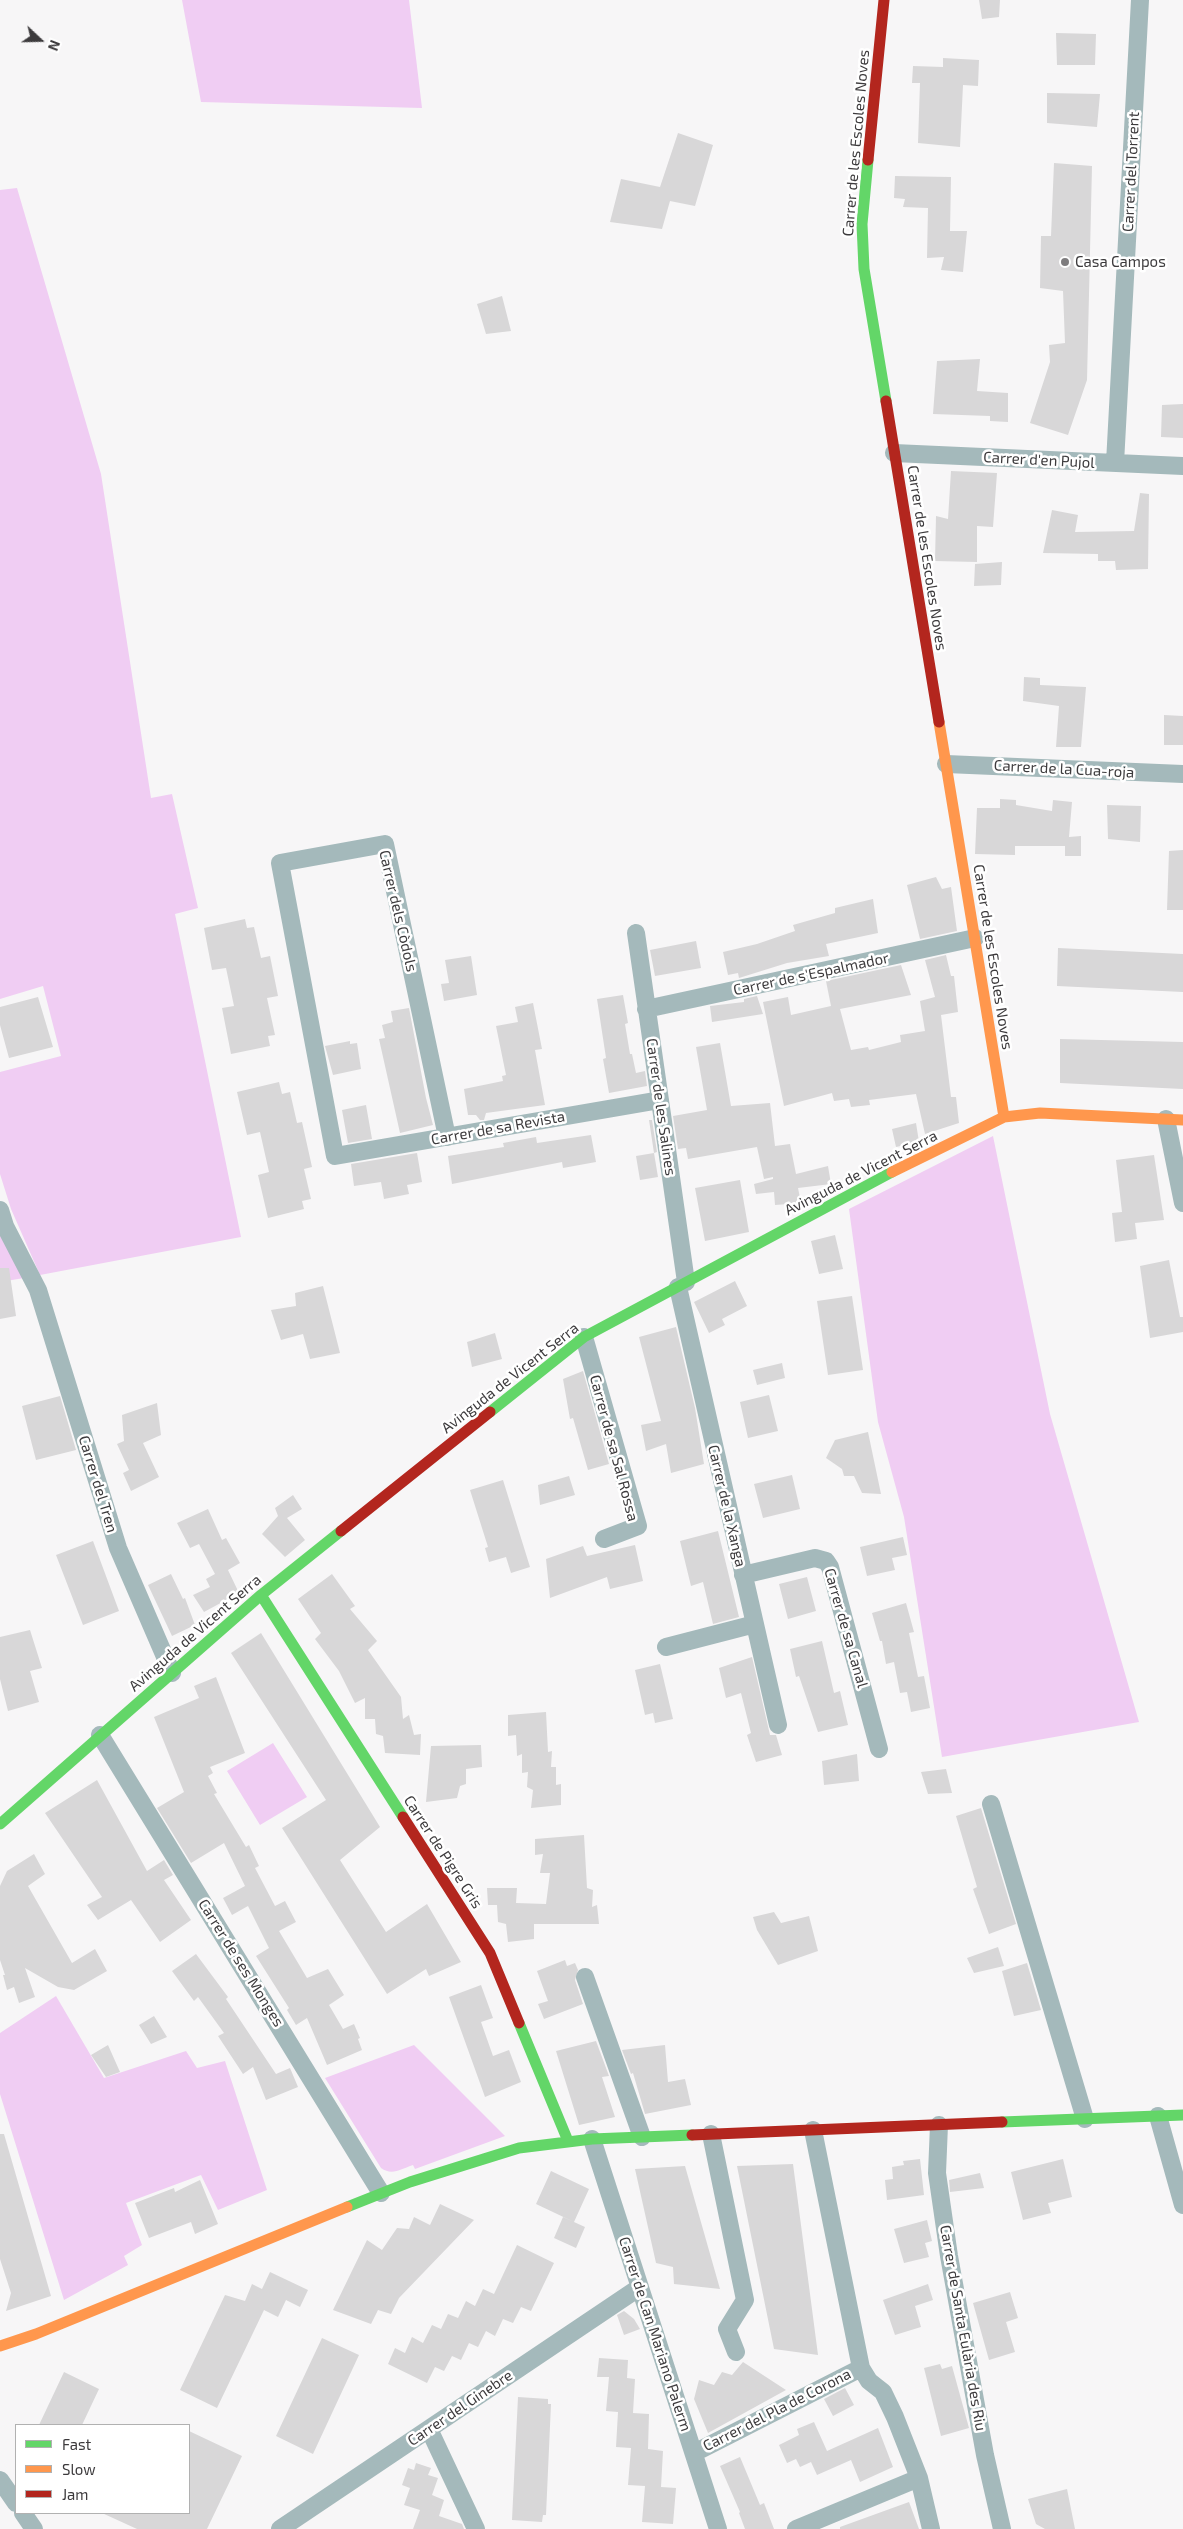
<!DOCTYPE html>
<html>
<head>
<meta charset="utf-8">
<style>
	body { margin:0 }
	#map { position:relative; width:1183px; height:2529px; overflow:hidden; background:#f7f6f7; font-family:"Exo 2",sans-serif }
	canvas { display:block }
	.legend { position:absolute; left:15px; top:2424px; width:175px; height:90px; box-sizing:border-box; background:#fff; border:1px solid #b1b1b1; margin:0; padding:6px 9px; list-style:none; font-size:15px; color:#3d3b3d }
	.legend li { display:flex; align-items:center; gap:10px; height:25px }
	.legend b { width:25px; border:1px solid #b1b1b1 }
	.north { position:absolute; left:15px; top:15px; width:50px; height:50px; -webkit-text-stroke:4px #fff; paint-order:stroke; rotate:111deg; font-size:14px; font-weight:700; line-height:20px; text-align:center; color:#3d3b3d }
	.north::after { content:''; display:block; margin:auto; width:18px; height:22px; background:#3d3b3d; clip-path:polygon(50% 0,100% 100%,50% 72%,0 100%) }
</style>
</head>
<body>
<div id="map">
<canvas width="1183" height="2529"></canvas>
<ul class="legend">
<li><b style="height:6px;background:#63d668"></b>Fast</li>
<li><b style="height:6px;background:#ff974d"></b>Slow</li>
<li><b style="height:6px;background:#b3261e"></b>Jam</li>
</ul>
<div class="north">N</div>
</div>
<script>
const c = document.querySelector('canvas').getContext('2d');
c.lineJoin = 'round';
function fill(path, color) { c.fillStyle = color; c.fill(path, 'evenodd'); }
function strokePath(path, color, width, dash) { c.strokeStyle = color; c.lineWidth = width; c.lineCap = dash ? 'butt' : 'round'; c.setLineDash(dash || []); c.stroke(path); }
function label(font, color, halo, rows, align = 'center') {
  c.font = font + ' "Exo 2",sans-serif'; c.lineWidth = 5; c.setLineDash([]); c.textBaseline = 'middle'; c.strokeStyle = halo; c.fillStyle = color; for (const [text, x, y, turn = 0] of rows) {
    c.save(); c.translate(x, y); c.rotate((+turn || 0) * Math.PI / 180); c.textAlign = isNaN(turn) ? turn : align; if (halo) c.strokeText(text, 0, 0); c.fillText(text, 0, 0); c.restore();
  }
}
fill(new Path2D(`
	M182,0H409L422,108L201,102Z
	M17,188L101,474L151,798L172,794L198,908L175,914L241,1237L40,1275L11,1209L0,1174V1072L61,1056L43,986L0,999V190Z
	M993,1136L1050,1414L1139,1722L942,1757L904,1517L878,1422L849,1209Z
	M0,1224L24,1278L0,1282Z
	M273,1743L307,1797L260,1825L227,1771Z
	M56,1996L104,2078L186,2051L197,2068L225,2061L267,2190L218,2210L201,2175L126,2203L142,2245L124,2256L128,2265L64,2300L0,2094V2033Z
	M414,2045L505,2136L415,2169L413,2165C401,2169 392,2176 381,2168L325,2078Z`), '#f0cdf3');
fill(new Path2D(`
	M979,0H1000L999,17L982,19Z
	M1056,33L1096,34L1095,65H1057Z
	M943,58L979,60L978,86L963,85L960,147L918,143L920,83H912L913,66L943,67Z
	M1047,93L1100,94L1097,127L1047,123Z
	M678,133L713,145L695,206L670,201L662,229L610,222L621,179L660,187Z
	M1054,163L1092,166L1087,380L1068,435L1030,423L1050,362L1049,345L1065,343L1063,291L1040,288L1041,236H1051Z
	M895,176L951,177L950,231H967L963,272L941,270L944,257L927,258L928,208L903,207L905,199L894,198Z
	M502,296L511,331L486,334L477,304Z
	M980,359L977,391L1008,393V422L990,421V416L933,414L937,361Z
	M1183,404V438L1161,437L1162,405Z
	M951,471L997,473L993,527L977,526V562L935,561L936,516L948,519Z
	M1140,493L1149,494L1148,569L1116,570L1115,561H1098V554L1043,553L1052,510L1078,515L1075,532L1134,531Z
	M1002,562L1001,585L974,586L975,564Z
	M1024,677L1040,678V685L1086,687L1081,747H1056L1059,706L1023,701Z
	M1164,715L1183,716V745H1164Z
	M1000,799L1016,800V805L1052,811L1053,800L1072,802L1069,837L1081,836V856H1065V846H1015V855L975,854L977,808H1000Z
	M1107,805L1141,806L1140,842L1108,839Z
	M1183,850V910H1167L1169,851Z
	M936,877L942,889L951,887L957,931L920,939L907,885Z
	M873,899L878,933L826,944L829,956L787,963L739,978L738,973L728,975L723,952L757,944L795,931L793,925L835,913V908Z
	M245,919L247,928L254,927L261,958L270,956L278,996L267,998L275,1035L268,1036L270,1046L231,1054L222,1008L234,1006L226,968L212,970L204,928Z
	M696,941L701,968L655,976L650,950Z
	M1058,948L1183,954V992L1057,986Z
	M946,955L951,976H954L958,1012L941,1015L951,1097H956L959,1123L925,1134L916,1094L869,1100L870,1105L851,1107L849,1099L834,1101L832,1093L784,1106L763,1002L788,997L791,1015L831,1006L826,981L901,965L911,995L840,1009L851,1050L868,1047L869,1050L901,1042L900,1035L925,1031L920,1001L935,997L925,960Z
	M471,956L477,995L444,1001L441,984L449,983L445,960Z
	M623,995L628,1023L625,1024L630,1054H632L636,1073L645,1071L647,1086L609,1093L603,1059L606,1058L597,999Z
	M757,996L763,1014L712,1022L710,1006L744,1002V999Z
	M38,997L53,1047L9,1058L0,1025V1007Z
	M533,1003L542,1049L535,1050L545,1105L486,1113L484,1120H480L476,1115H468L464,1089L503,1081L502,1076L506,1075L496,1026L518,1022L515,1007Z
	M409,1008L426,1098L433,1125L400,1133L379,1039L385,1038L382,1025L393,1022L391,1011Z
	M1060,1039L1183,1042V1089L1060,1083Z
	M350,1041V1044L357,1043L361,1069L333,1075L325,1046Z
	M720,1043L731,1106L770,1103L775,1146L790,1144L796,1174L828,1166L831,1184L798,1188L801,1203L775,1205L774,1192L756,1194L754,1184L773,1179V1177L764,1179L757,1147L688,1159L686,1148L678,1149L673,1116L707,1110L696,1047Z
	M279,1082L282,1094L290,1092L297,1123L302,1122L312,1167L304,1169L311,1199L302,1201L304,1209L268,1218L258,1175L269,1172L260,1132L247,1135L237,1092Z
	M366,1105L372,1139L348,1143L342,1110Z
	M649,1120H652L657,1152L654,1153Z
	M916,1123L919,1142L896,1147L892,1129Z
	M591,1135L596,1162L563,1168L562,1162L452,1184L448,1156L504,1147L503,1143L536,1137L537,1143Z
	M417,1153L422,1182L407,1185L409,1194L384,1199L381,1182L354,1186L351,1164Z
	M654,1153L658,1177L640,1180L636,1156Z
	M1154,1155L1164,1220L1135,1223L1137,1239L1115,1242L1112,1213L1122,1212L1116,1160Z
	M740,1180L749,1232L705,1241L695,1188Z
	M835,1235L843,1269L819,1274L811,1241Z
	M1169,1260L1180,1317H1183V1332L1150,1338L1140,1266Z
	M0,1268H9L16,1316L0,1319Z
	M735,1281L747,1306L722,1319L725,1325L709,1333L694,1302Z
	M323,1286L340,1353L310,1359L303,1334L281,1340L271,1310L296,1306L295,1293Z
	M852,1296L863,1370L828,1375L817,1301Z
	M676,1327L695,1408L704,1464L671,1473L666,1444L646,1451L641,1425L661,1421L639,1337Z
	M495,1333L502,1359L472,1367L467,1342Z
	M782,1363L785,1378L757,1385L753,1370Z
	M583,1371L609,1464L588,1470L573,1418L570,1419L563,1379Z
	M769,1395L778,1431L748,1438L740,1402Z
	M60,1396L76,1450L36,1460L22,1406Z
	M157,1403L161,1435L143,1443L159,1477L131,1491L123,1473L129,1470L117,1444L124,1441L122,1415Z
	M868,1432L881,1494L862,1493L854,1476H844L842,1469L826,1458L835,1440Z
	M792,1475L800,1509L763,1518L754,1484Z
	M569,1476L575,1495L540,1505L538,1485Z
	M503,1480L530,1567L511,1573L506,1557L489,1562L485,1548L488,1547L470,1490Z
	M293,1495L302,1509L287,1518L305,1540L285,1557L262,1534L278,1516L275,1508Z
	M208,1509L222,1540L226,1538L240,1563L228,1570L239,1593L204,1612L193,1595L210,1587L206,1579L215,1574L199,1544L190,1548L177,1523Z
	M718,1531L739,1617L713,1624L703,1582L691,1586L680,1541Z
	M903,1537L907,1555L892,1558L895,1570L867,1576L860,1547Z
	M93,1541L119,1611L83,1625L56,1555Z
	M635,1545L643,1581L610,1589L607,1577L550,1598L546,1559L583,1546L587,1556Z
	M171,1574L183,1599L185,1598L195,1625L172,1636L148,1585Z
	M332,1574L355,1606L350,1609L377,1641L368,1650L401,1697L403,1719L409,1715L414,1735L421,1734L420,1755L385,1753L383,1736L376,1734L375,1719H365V1698L355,1703L339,1671L315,1639L321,1633L298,1599Z
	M807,1577L816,1611L788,1619L779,1584Z
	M906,1603L914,1632L909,1633L918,1677L924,1676L930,1708L911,1712L907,1692L900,1693L894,1662L886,1664L882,1641H880L872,1613Z
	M30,1630L42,1668L30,1671L39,1702L8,1711L0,1679V1637Z
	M261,1633L380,1827L340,1860L386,1932L427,1904L461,1962L429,1976L426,1969L387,1994L282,1828L326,1800L231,1653Z
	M822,1641L834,1693L840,1691L848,1725L818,1732L799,1676L796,1677L790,1649Z
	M752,1657L770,1735H776L782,1755L756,1762L747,1735L751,1733L741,1693L726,1698L719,1668Z
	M660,1664L673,1719L655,1723L653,1713L645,1715L635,1670Z
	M216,1677L245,1753L210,1767L213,1773L208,1776L217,1793L214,1794L246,1847L249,1845L259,1866L255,1868L275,1906L285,1901L296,1922L279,1931L307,1978L328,1969L344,1995L329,2005L343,2029L354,2024L360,2038L358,2039L362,2050L327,2065L307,2018L296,2025L287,2010L289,2008L256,1956L269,1948L248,1906L232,1915L223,1898L245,1886L224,1843L191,1863L157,1808L184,1792L154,1717L199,1698L194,1686Z
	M546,1712L548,1752L552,1751L551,1767H556V1785L561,1784V1805L531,1808L533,1790L527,1787L528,1772L522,1773V1754L517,1756L516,1735L508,1736V1715Z
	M481,1745L482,1767L466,1769V1784L460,1786L457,1798L426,1802L431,1746Z
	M857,1754L859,1781L824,1785L822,1761Z
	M946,1769L952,1793L928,1794L921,1772Z
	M97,1780L147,1871L164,1860L173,1875L164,1880L191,1920L160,1942L131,1900L98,1920L87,1905L102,1897L45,1813Z
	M981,1808L1016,1924L989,1934L973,1889L977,1887L956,1816Z
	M584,1835L587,1888L593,1890L592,1907L597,1905L599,1924H534V1939L508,1942L506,1924L498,1922L497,1905H488L487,1888H517L516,1903L546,1904L550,1873H540L543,1854L535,1855V1839Z
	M34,1854L45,1874L28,1886L72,1963L95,1949L107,1971L74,1990L58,1987L25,1968L35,1997L19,2003L14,1987L7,1990L3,1975H5L0,1960V1886L7,1871Z
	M774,1912L781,1923L809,1916L818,1951L778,1965L757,1930L753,1917Z
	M998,1947L1004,1966L974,1973L967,1958Z
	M196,1954L228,1997L226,1999L276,2074L290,2068L298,2087L266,2100L253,2067L243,2074L218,2036L224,2033L198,1997L194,2001L172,1971Z
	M565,1960L567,1966L575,1963L578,1970L575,1980L583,2004L544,2019L538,2004L548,2001L537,1971Z
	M1027,1963L1041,2010L1014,2016L1002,1971Z
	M481,1985L493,2018L481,2022L493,2056L509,2050L521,2082L485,2097L449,1997Z
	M154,2016L167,2037L151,2044L139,2025Z
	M596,2041L609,2076L602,2077L615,2117L579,2125L556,2051Z
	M108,2045L120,2072L106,2077L91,2055Z
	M665,2045L668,2082L685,2079L691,2105L645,2114L633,2073L631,2074L622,2050Z
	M0,2134H4L51,2296L6,2311L11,2293L0,2259Z
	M920,2159L924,2195L887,2200L885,2180L893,2179L892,2167L904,2165L903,2161Z
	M1063,2159L1072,2197L1048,2203L1051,2213L1023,2220L1011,2172Z
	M793,2164L818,2355L774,2349L737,2166Z
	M685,2166L720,2289L674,2284L673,2267L656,2263L635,2169Z
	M551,2171L589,2189L574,2222L536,2204Z
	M980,2173L984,2188L950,2192L949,2180Z
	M200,2180L218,2224L195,2234L191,2222L149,2238L135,2203L174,2188L175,2192Z
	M440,2204L474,2220L399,2298L391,2314L378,2310L371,2324L333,2310L367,2240L382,2250L397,2228L409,2229L414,2217L430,2225Z
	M563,2217L585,2227L576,2248L554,2238Z
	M927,2220L932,2241L925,2243L929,2257L904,2263L894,2229Z
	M517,2245L554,2263L531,2311L521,2307L513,2323L503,2319L495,2336L486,2331L478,2347L469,2343L461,2360L452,2356L444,2371L435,2367L427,2383L388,2364L395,2348L405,2353L412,2337L423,2343L432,2325L441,2329L448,2314L458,2318L466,2301L475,2306L483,2289L494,2294Z
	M270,2272L308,2290L300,2307L286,2300L278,2317L264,2310L217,2408L180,2390L225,2295L245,2301L252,2284L262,2289Z
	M928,2284L933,2300L915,2306L921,2327L895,2335L883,2300Z
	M1010,2292L1018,2318L1006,2322L1015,2352L989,2360L973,2303Z
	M624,2311L634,2319L640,2329L624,2335L617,2315Z
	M322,2338L359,2355L313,2454L276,2436Z
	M599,2358L628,2360L627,2378L635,2379L633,2413L649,2414L648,2449L663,2451L661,2487L676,2488L673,2524L642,2522L645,2486L628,2485L631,2448L616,2447L618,2412L606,2411L609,2377H597Z
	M743,2362L786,2390L708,2433L694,2399L699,2380L714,2385L722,2372L732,2375Z
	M940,2364L942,2369L952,2366L969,2428L941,2436L924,2368Z
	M64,2372L99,2389L82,2425H39Z
	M845,2388L854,2405L833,2416L824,2399Z
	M518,2397L548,2399V2404H551L546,2515H543L542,2522L512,2520Z
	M814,2422L827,2451L878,2428L893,2467L860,2482L851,2460L817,2475L811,2462L800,2467L796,2459L787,2463L779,2445L799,2435L797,2429Z
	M189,2431L242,2456L207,2529H137L102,2513H189Z
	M740,2457L760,2505L764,2503L774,2529H745L739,2513L740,2512L720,2466Z
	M416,2463L431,2468L428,2475L438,2478L432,2495L444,2500L439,2516L462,2524L464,2529H413L420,2510L404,2505L410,2488L402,2485L408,2468L414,2470Z
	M1067,2489L1075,2529H1045L1036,2524L1028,2499Z
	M909,2502L919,2529H840V2527Z`), '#d8d7d8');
strokePath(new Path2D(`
	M894,453L1183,466
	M1115,463L1140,0
	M946,764L1183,774
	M636,933L686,1282
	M646,1009L975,938
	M1166,1119L1183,1203
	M447,1137L385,844L280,863L335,1156L660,1100
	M0,1210L5,1226L38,1290L118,1548L172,1673
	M678,1287L778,1725
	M584,1337L638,1526L604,1539
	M743,1575L815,1558L826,1561L830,1567L879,1749
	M666,1647L755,1624
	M100,1735L381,2193
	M991,1804L1085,2119
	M585,1977L642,2137
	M1158,2116L1183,2205
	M939,2125L937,2173L949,2256L985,2455L1002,2529
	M813,2130L861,2368L869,2381L883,2392L895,2417L919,2478L931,2529
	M711,2134L745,2300L727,2329L736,2352
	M592,2139L718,2529
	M429,2429L476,2529
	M694,2453L861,2368
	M0,2480L16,2503
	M23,2513L34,2529
	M280,2529L640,2287
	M796,2529L919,2478`), '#a4b9bb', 18);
strokePath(new Path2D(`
	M868,160L862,224L864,269L886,401
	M490,1412L584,1337L892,1172
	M261,1595L403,1817
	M0,1824L261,1595L341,1531
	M519,2023L568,2141
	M1002,2122L1183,2115
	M347,2207L410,2182L519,2148L592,2139L692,2135`), '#63d668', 11);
strokePath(new Path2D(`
	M939,722L1004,1117
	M892,1172L1004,1117L1040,1113L1183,1120
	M0,2346L36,2334L347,2207`), '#ff974d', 11);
strokePath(new Path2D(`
	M868,160L884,0
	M886,401L939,722
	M341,1531L490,1412
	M403,1817L490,1953L519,2023
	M692,2135L1002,2122`), '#b3261e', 11);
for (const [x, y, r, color] of [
	[1065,262,5,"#7e7c7e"]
]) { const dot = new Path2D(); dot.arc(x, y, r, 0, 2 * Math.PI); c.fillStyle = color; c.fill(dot); strokePath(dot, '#fff', 2); }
label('15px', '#3d3b3d', '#fff', [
	["Carrer de les Escoles Noves",856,143,-85],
	["Carrer del Torrent",1131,172,-87],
	["Carrer d'en Pujol",1039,460,3],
	["Carrer de les Escoles Noves",927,558,81],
	["Carrer de la Cua-roja",1064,769,3],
	["Carrer dels Còdols",398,911,77],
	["Carrer de les Escoles Noves",993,957,81],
	["Carrer de s'Espalmador",811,974,-12],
	["Carrer de les Salines",661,1107,82],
	["Carrer de sa Revista",498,1128,-10],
	["Avinguda de Vicent Serra",861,1173,-27],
	["Avinguda de Vicent Serra",510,1378,-38],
	["Carrer de sa Sal Rossa",614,1448,75],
	["Carrer del Tren",98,1484,73],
	["Carrer de la Xanga",727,1506,77],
	["Carrer de sa Canal",846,1628,74],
	["Avinguda de Vicent Serra",195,1633,-41],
	["Carrer de Pigre Gris",443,1852,57],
	["Carrer de ses Monges",241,1963,58],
	["Carrer de Santa Eulària des Riu",963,2328,80],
	["Carrer de Can Mariano Palerm",655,2334,72],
	["Carrer del Ginebre",460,2408,-34],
	["Carrer del Pla de Corona",777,2410,-27]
]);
label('15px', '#3d3b3d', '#fff', [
	["Casa Campos",1075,262]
], 'left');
</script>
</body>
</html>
